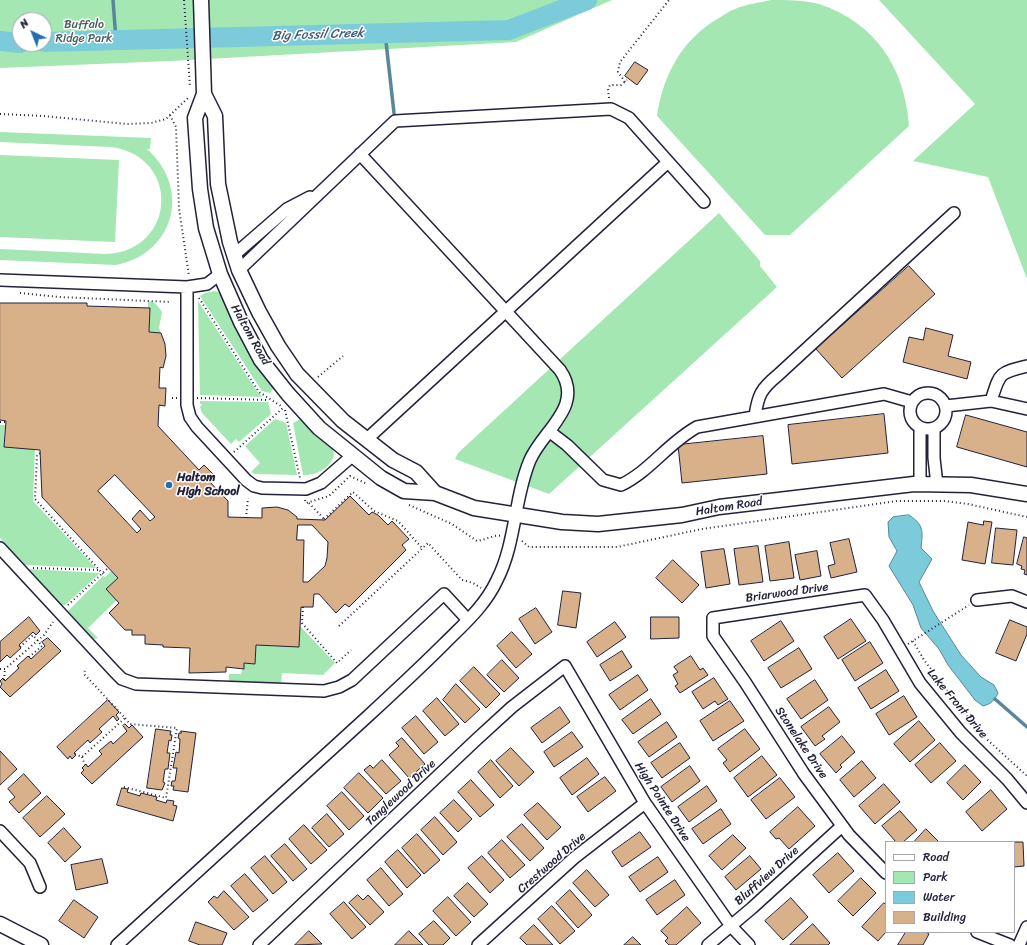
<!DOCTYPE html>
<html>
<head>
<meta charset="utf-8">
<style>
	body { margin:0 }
	#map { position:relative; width:1027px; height:945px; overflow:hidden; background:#fff; font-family:Sriracha,sans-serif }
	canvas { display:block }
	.legend { position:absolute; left:885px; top:841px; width:130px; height:92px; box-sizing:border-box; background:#fff; border:1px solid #a7a7b1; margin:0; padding:5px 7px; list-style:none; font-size:12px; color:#22223b }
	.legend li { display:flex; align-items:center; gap:8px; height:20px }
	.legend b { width:20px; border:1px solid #a7a7b1 }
	.north { position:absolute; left:12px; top:12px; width:40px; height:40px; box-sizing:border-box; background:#fff; border:1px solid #a7a7b1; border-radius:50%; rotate:317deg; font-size:11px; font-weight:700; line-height:16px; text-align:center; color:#22223b }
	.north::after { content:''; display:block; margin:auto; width:14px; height:18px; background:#1f6fb2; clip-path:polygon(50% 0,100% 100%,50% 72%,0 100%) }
</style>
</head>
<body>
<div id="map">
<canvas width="1027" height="945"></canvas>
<ul class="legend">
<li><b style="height:5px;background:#fff"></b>Road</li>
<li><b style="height:11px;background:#a4e7b2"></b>Park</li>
<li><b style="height:11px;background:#7ccbda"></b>Water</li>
<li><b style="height:11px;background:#d8b089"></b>Building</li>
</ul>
<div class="north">N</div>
</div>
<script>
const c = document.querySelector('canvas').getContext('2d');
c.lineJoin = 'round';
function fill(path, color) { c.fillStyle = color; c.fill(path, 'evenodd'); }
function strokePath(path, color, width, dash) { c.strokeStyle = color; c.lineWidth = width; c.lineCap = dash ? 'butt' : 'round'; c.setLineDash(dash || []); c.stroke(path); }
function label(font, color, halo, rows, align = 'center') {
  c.font = font + ' Sriracha,sans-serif'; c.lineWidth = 3; c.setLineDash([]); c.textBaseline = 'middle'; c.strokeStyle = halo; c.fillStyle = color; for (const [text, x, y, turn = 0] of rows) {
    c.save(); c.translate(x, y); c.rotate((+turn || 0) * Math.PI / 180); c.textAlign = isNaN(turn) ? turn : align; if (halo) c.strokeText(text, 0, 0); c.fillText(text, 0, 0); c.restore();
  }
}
fill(new Path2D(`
	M0,0H612L516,42L170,61L0,68ZM20,20H44V44H20Z
	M771,0C787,0 804,0 819,4C876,23 905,68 909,126L790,235H765L657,116C663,75 682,39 719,18C724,15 729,11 735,9C746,4 759,3 771,0Z
	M879,0H1027V279L988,177L913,161L975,104Z
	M0,132L151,138L150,149H147C192,189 174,254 116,265L0,260V249L106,254C177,251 181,156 111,147L0,142Z
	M0,155L119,160L115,242L0,237Z
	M719,213L760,261V266L777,287L549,494L455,459L458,453Z
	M214,291L218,292L224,300L275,387L270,393L262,391L200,296L205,293Z
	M148,301L155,303L162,312L159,328L161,333L149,332L150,308H148Z
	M198,301L256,390L262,397L200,395Z
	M200,401L268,402L271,414L239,442L236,439L231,444L202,413L200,407L202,404H200Z
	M302,418L332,447L334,453C333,467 316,476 303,475L293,423Z
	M275,419L286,423L297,475L255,474L251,472L260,463L245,446Z
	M0,425H5L4,447L35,449L33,501L96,568L25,565L0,538Z
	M29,569L100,573L65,605H62Z
	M111,571L118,578L106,589L117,600L88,628L98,638L94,639L68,611L103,576L105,577Z
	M300,626L335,663L323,675L282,673L281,684L229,683V674H241L244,663L255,664L256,645Z`), '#a4e7b2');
const water = new Path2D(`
	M909,515C924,525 923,531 921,548L932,559L919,582L933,611L961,655L981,677L994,685L998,693C995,700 991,704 983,706L975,700L948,665L939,649L921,628L913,605L889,566L897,551L889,537L888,522L893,517Z`);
fill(water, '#7ccbda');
strokePath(water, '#58879a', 1);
strokePath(new Path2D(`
	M113,0L116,40
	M385,33L394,113
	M995,699L1027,727`), '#58879a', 3.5);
strokePath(new Path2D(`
	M0,41L20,43
	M44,42L509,30L587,0`), '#7ccbda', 20);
const building = new Path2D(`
	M635,62L648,70L637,85L625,76Z
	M909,266L935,294L842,378L816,349Z
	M0,303H87V306L150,308L149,332L161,333L165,344L166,356L163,368L160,367L159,388H166L165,406L159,405L158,426L199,470L204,465L214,475L208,480L228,501V517L262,518V508L277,507L288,510L297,517V519L325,520L350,496L369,515L372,512L378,515L388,525L392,521L409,539L402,545L406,550L349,607L345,604L336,613L319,594H314L313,607H301L299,647L256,645L255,664L244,663V669L226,667V672L189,673L190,648L163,647V645L145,644V635H132V630H125L109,613L119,603L106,589L118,578L42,497L40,450L4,447L6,421L0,420ZM115,475L155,517L150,521L140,510L132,519L141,529L137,533L98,491ZM298,525H312L328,542L327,558L325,566L308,582H303L304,540H297Z
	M926,328L953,335L948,356L971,362L967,379L903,362L909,337L923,340Z
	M884,414L888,453L792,464L788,425Z
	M966,415L1027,432V467L957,447Z
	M763,436L767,474L682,483L678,445Z
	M984,521L992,522L985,564L962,560L968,522L983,525Z
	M996,528L1017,530L1013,565L992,563Z
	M1024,537L1027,538V575L1024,574L1025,570L1021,569L1022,566L1017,564Z
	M849,539L857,572L831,578L828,566L835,564L830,543Z
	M789,542L794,578L770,581L765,546Z
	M758,546L763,582L739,585L734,549Z
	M724,549L730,584L706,588L701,552Z
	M817,551L821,576L800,580L795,555Z
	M673,560L699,585L682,603L656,578Z
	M563,591L581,593L576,628L558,625Z
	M536,608L552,632L535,644L519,619Z
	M29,617L40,631L36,635L33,632L19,645L21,648L10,658L7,655L0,662V642Z
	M651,617H679V638L651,639Z
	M851,619L866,641L838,659L824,637Z
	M1010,620L1027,627V634L1016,661L996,653Z
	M781,621L794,641L764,661L751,641Z
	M615,622L626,637L597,657L587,642Z
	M512,632L532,654L516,668L497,646Z
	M48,638L61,651L10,697L0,687L2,684L0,681L3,678L5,681L19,668L17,666L28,656L31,659L45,646L42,642Z
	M870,642L883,663L855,681L842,660Z
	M799,648L812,669L781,688L768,668Z
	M622,651L632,667L610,681L600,665Z
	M691,656L700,670L703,668L708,675L680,693L675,686L678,684L673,675L678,672L674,667Z
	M502,660L519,678L504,692L487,675Z
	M474,667L500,694L486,708L460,681Z
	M886,670L899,691L871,709L858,688Z
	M638,675L648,690L620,710L609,695Z
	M714,678L728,699L718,705L715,701L703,709L692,692Z
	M815,680L828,700L801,719L787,699Z
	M456,684L480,709L465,723L443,700Z
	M904,696L917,717L889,735L876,714Z
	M437,698L459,724L445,736L423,711Z
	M651,699L661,714L633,734L622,720Z
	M108,700L119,712L116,715L119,719L117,721L113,716L99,729L102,732L90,743L88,740L74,753L76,755L72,759L70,756L68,759L57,747Z
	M730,701L744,721L713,741L700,721Z
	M560,707L570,722L542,743L531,728Z
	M829,707L840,722L822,736L825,739L815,746L801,727Z
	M416,716L438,742L424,754L402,728Z
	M919,721L935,740L910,762L894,744Z
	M667,722L677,737L649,757L638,742Z
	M125,724L129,728L132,725L143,737L92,784L81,773L84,770L82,768L86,764L88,767L102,754L99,751L111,741L113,744L127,731L123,726Z
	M156,729L171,731L170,735H172L171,741L169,740L167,753H170L168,769H165L163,782L165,783L162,790L147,788Z
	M745,729L760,749L730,772L723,763L727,760L718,749Z
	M181,731L196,733L188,792L173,790L174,786H171L172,781H175L177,768H173L176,752L179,753L180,739L178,738L179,733H181Z
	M572,732L583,747L554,767L544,752Z
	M842,736L855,752L840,765L842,767L836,773L820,754Z
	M402,738L425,764L409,778L389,755L399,746L396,743Z
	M680,743L690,758L662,778L651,763Z
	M940,743L956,761L931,783L915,765Z
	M511,748L534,772L519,786L496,761Z
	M0,751L17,769L0,785Z
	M762,756L777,775L748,797L734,778Z
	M587,758L599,774L572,795L560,778Z
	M382,760L401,781L386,794L364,770L370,765L373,768Z
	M491,760L513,786L500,798L478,772Z
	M862,761L876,778L854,797L840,780Z
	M965,765L981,782L963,800L947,783Z
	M690,766L700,781L672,802L661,787Z
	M359,773L383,798L368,813L344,788Z
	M24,774L41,793L19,813L9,802L15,797L8,789Z
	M605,777L616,791L588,812L577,797Z
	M780,778L795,797L766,819L751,800Z
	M471,780L494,805L480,817L458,792Z
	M884,784L900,802L875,824L859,806Z
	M707,786L717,801L689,822L678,807Z
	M122,788L128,789L127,792L140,796L141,793L157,797L156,800L166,803L167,800L174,801L173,805L177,806L173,821L117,805Z
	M991,790L1007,809L982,831L966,812Z
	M342,792L364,816L349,830L327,806Z
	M47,796L65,814L40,837L23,818Z
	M454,800L472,819L458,832L440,813Z
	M538,803L561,827L547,840L524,815Z
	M798,807L815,826L789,849L779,838L776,839L770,832Z
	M721,809L731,824L703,844L692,829Z
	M900,811L917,830L903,842H896L882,826Z
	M327,814L344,834L329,847L312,828Z
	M435,817L457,842L443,855L421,830Z
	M522,824L544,848L530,861L507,837Z
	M304,825L327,850L311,864L289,839Z
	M64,828L81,847L65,862L48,843Z
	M926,829L939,842H914Z
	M640,832L651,847L622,867L612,852Z
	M417,834L440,860L424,874L402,848Z
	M733,835L746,848L722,870L709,856Z
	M502,840L525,865L510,878L488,853Z
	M1014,842H1023L1024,866L1014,867Z
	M285,844L307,869L293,881L271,856Z
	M398,850L421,875L407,888L385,862Z
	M838,853L854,871L829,893L813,875Z
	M265,856L287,882L273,894L251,868Z
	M482,856L504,880L490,893L468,868Z
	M750,856L761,869L736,890L725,877Z
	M658,857L668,872L640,892L629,877Z
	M102,859L108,883L76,890L71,865Z
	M381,868L403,894L389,906L367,880Z
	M587,870L609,895L595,907L573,883Z
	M245,874L268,900L253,912L231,886Z
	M861,878L876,893L853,916L838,901Z
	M675,880L685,895L657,915L646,900Z
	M468,883L488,904L474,917L454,896Z
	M570,890L592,915L578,928L556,903Z
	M224,891L249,917L234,930L208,902L214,896L217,898Z
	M358,895L363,900L368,895L384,912L370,925L349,903Z
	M448,897L471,922L456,936L433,911Z
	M791,898L808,917L783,940L765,921Z
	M74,900L98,917L84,938L59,921Z
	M344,902L366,927L352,939L330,914Z
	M884,903L886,905V932L878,941L862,927Z
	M552,906L575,931L560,944L538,919Z
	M687,907L701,923L676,945H669L665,941L668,938L661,931Z
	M434,921L450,938L443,945H429L419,934Z
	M196,922L227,933L222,945H200L189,941Z
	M813,924L830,943L828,945H790Z
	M534,925L553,945H527L520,938Z
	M309,931L322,944L295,945Z
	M409,931L423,945H395Z
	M906,932H926L929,934L923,945H898Z
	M633,937L641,945H624Z`);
fill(building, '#d8b089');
strokePath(building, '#22223b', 1);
const minor = new Path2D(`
	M234,255L287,209L310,197
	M239,270L395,121L611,109L629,118L704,202
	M0,280L187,287L207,284L220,274
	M187,287V405L190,417L197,427L246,480L254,486L262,488L306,489L321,483L352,456
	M910 411a18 18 0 1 1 36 0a18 18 0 1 1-36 0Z
	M991,401C1000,373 998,373 1027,366
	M946,406L991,401L1027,409
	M755,416C758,395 761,389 778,375L954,213
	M934,429V458L937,485
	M550,432L567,445L603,480L621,485C650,471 668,443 697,427L884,394L912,402
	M367,439L668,162
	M920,485V428
	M0,548L115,672L122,679L136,684L324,691L339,687L352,680L444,594L468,620
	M977,600L1012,596L1027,602
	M0,831L30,863L40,887
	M886,873L849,835L804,774L745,682L713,636V618L865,595L883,620L920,683L961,733L1007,779L1027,803
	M977,932L1010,945
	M117,945C200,869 283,793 367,717C393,693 419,669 444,644C464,624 485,606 497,580C516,543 514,498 530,460C543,430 585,406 560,370L360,154
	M259,945L477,739L512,707L565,666L645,803L731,926L749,945
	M478,945L574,858L645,803
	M708,945L752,908L842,826
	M1019,945L1027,927`);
const major = new Path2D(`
	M201,0L204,94L195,118L200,189L206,228L220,274L241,322L261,360L288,394L319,428L381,478L404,491L435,493L474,508L562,522L598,524L682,515L719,507L914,484L971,485L1027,494
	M204,94L215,116L218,184L230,242L239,270L259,312L278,346L297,374L343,421L393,460L416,472L435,493
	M0,924L41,945`);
strokePath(minor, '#22223b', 14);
strokePath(major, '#22223b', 17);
strokePath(new Path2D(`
	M184,0L190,87
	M625,82L618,72L620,62L669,0
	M609,98L608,89L610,85H621L627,80
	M0,114L43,116L127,124L151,123L166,119L189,97
	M170,115L176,127L179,208L189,276
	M20,293L59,297L171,302
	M199,298L259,392L281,406
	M318,377L343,356
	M172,398H177
	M197,398L269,400
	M285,410L300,478
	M0,422H6
	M234,452L284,407
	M40,453L37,455L35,499L103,574
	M305,500L306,503L329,496L350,476L367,484
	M309,503L324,519
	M409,505L452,524L477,541C486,540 494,534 502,536
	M246,518L248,498
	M324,519L353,492L374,511L398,521L422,548
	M522,541L529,547H617L702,529L897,501H944L968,504L1027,517
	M33,568L100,570
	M68,605L108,568
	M303,607L302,623L337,663L351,650
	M339,626L428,543L462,580L473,583L481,588
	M913,641L924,660L980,733L1027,776
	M908,644L969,605
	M20,647L33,635L42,646L29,657
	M0,669H5L44,635L53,622
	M4,680L5,669
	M75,754L82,757L125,718L85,675L84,673L86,668
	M82,757L85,765
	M124,787L166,798L177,728L130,724L125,718`), '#22223b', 2, [1, 3]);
strokePath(minor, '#fff', 11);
strokePath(major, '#fff', 14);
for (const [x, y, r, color] of [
	[169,485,4,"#1f6fb2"]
]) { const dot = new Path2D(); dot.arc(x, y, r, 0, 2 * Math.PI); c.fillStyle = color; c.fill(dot); strokePath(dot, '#fff', 1.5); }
label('12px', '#495d5f', '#fff', [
	["Buffalo",84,25],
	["Ridge Park",84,39]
]);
label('12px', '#22223b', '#fff', [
	["Haltom Road",250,335,61],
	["Haltom Road",729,507,-9],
	["Briarwood Drive",787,593,-8],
	["Lake Front Drive",957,704,50],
	["Stonelake Drive",801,743,56],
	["Tanglewood Drive",401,793,-43],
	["High Pointe Drive",662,802,57],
	["Crestwood Drive",552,863,-41],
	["Bluffview Drive",767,876,-42]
]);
label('bold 12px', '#22223b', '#fff', [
	["Haltom",177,478],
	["High School",177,492]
], 'left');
label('italic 13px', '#425d73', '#fff', [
	["Big Fossil Creek",318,35,-2]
]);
</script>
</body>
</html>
